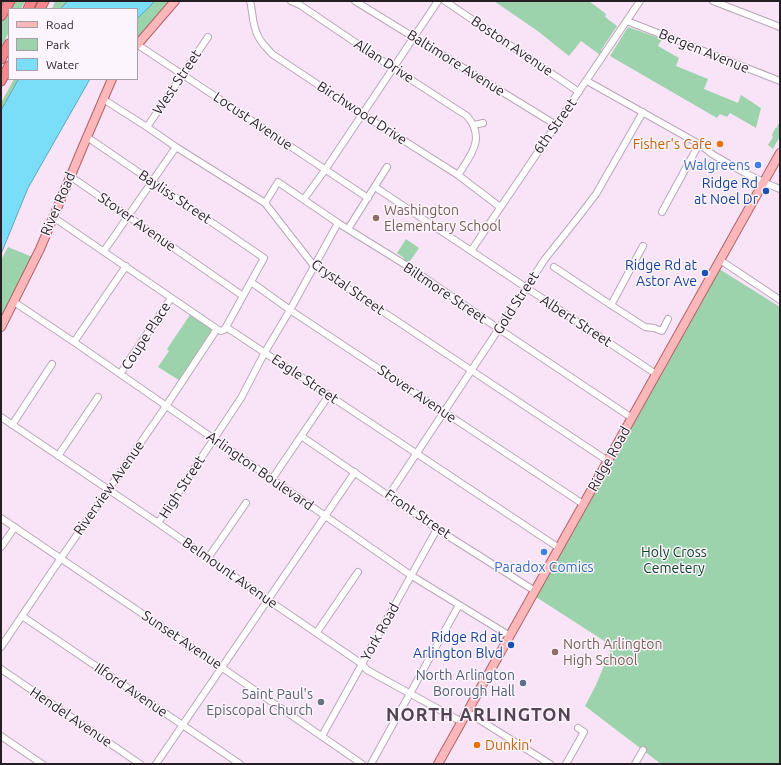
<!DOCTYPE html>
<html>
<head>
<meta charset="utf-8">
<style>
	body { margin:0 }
	#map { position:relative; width:781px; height:765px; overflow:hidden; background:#f8e3f7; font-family:Ubuntu,sans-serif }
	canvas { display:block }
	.frame { position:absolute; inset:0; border:2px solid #251e25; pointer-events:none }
	.legend { position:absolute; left:8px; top:8px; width:130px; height:72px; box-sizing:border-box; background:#fdf5fd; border:1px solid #a79fa7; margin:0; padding:5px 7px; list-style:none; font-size:12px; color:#251e25 }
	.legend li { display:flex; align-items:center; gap:8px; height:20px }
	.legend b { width:20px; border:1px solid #a79fa7 }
</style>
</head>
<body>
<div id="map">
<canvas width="781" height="765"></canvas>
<div class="frame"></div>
<ul class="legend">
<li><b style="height:5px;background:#fbb7b9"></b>Road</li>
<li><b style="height:11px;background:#9cd3ac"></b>Park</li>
<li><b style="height:11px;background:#7adef9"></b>Water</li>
</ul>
</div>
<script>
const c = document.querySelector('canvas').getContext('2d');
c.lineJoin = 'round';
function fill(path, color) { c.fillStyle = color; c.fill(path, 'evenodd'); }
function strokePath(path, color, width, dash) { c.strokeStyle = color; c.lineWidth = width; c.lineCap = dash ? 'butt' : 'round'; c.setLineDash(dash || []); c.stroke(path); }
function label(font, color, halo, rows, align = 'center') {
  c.font = font + ' Ubuntu,sans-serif'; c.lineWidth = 3; c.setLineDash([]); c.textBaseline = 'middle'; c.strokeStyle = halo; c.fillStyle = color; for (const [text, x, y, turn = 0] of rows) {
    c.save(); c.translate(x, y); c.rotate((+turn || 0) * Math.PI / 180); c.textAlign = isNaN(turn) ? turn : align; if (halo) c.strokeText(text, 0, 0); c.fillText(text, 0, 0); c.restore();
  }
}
fill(new Path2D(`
	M1,1H25L21,9H9V32L1,48Z
	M55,1H68L61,9H52Z
	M155,1H175L137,45V19Z
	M494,1H589L606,14L605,17L617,26L601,50L605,54L603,57L581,41L569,56L539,32Z
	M628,27L662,39L658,46L679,58L676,66L708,79L704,89L738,103L741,95L761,108L756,128L730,113L727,117L720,114L717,118L610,56Z
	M14,79H19L1,111V103Z
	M780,123V136L773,149L768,145L773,137L772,135L776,127L777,128L778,124Z
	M406,239L419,248L408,264L403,261L404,258L397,253Z
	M8,247L35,258L1,327V260Z
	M716,267L780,307V764H661L585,706L596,685L612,646L533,595Z
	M192,312L217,329L182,382L158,367L169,351L167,349Z`), '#9cd3ac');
const water = new Path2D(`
	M68,1H155L137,19V9H61Z
	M19,79H90L28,188L1,254V111Z`);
fill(water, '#7adef9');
strokePath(water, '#60a4b9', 1);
const minor = new Path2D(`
	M250,1C253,12 252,25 258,36C261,43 267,48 272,54L362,114L458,175L500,207
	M291,1L300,5L393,68L467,116C486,138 471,155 458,175
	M355,1L556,125
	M445,1L579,92
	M713,1L780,27
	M627,21L780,81
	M138,45L368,198
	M587,81L699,144C704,147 708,151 712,154C734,167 756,180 780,189
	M103,99L147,127L176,147L265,203L314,266L608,461
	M474,125L483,123
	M147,127L208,37
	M70,176L243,296
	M375,187L656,374
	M304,199L325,170L438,1
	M265,203L278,182L338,223L409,267L499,329L632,418
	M662,212L699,144
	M53,217L217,329L221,331L224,330L226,327L264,258L87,137
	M348,229L387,167
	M104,251L176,147
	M471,251L640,1
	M720,260L780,300
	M554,267L611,305L643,246
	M251,282L293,312L583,504
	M14,302L74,342L412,576L510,636
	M611,305L645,327L654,328L662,331L668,319
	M226,327L559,548
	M74,342L126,266
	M120,374L171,298
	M1,417L158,523L268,600L362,664L367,670L462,722
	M12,425L52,364
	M301,436L437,529L535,591
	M58,456L98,397
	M272,479L329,395
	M389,495L545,259L580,215L596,194L643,112
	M1,518L221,667L362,764
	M158,523L241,398L265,352L290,310L338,223
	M1,547L15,527
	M208,558L246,503
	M22,616L240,764
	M317,632L358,572
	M1,647L61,558L166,406L217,329
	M1,669L140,764
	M467,712L550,764
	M1,736L42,764
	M322,736L437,529
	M156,764L355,472
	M371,764L459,605
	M566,764L584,732L578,728
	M635,764L643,750`);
const major = new Path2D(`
	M137,45L175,1
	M1,327L40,249L87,137L112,79
	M438,764L780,153`);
const highway = new Path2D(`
	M28,9L32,1
	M40,9L44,1
	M1,16L10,1
	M1,59L9,44
	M1,81L9,66`);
strokePath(minor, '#b9a6b8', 8);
strokePath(major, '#ae6267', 10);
strokePath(highway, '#ae6267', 11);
strokePath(minor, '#fff', 6);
strokePath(major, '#fbb7b9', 8);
strokePath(highway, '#f8878b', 9);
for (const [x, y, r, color] of [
	[720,144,4,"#e8710a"],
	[758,165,4,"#3f7fe0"],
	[766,191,4,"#1a4fb4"],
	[376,218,4,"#8d6e63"],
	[705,273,4,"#1a4fb4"],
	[544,552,4,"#3f7fe0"],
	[511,645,4,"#1a4fb4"],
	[555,652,4,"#8d6e63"],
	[523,683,4,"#5c6f8a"],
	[321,702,4,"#6b7280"],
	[477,745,4,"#e8710a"]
]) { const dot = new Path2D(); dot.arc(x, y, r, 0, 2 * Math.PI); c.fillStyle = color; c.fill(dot); strokePath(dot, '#fdf5fd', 1.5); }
label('14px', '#251e25', '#fdf5fd', [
	["Boston Avenue",512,46,34],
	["Bergen Avenue",704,51,22],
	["Allan Drive",384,61,33],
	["Baltimore Avenue",456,63,32],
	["West Street",177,82,-56],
	["Birchwood Drive",362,113,33],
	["Locust Avenue",253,121,34],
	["6th Street",555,126,-55],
	["Bayliss Street",175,197,34],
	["River Road",58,204,-67],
	["Stover Avenue",137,222,35],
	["Crystal Street",348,287,35],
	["Biltmore Street",445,293,34],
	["Gold Street",516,303,-57],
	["Albert Street",576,321,33],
	["Coupe Place",146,336,-57],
	["Eagle Street",305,379,34],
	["Stover Avenue",417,394,34],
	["Ridge Road",609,459,-61],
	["Arlington Boulevard",260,471,35],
	["High Street",182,487,-57],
	["Riverview Avenue",109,488,-55],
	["Front Street",418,514,34],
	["Belmount Avenue",230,573,35],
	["York Road",380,632,-61],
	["Sunset Avenue",182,640,34],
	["Ilford Avenue",131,690,34],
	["Hendel Avenue",71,717,34]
]);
label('14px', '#c56008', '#fdf5fd', [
	["Fisher's Cafe",712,144],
	["Dunkin'",485,745,"left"]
], 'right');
label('14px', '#366cbe', '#fdf5fd', [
	["Walgreens",750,165],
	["Paradox Comics",544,567,"center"]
], 'right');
label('14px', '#164399', '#fdf5fd', [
	["Ridge Rd",758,183],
	["at Noel Dr",758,199],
	["Ridge Rd at",697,265],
	["Astor Ave",697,281],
	["Ridge Rd at",503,637],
	["Arlington Blvd",503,653]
], 'right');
label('14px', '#785e54', '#fdf5fd', [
	["Washington",384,210],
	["Elementary School",384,226],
	["North Arlington",563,644],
	["High School",563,660]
], 'left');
label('14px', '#0c4424', '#fdf5fd', [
	["Holy Cross",674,552],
	["Cemetery",674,568]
]);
label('14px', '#4e5e75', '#fdf5fd', [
	["North Arlington",515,675],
	["Borough Hall",515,691]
], 'right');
label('14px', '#5b616d', '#fdf5fd', [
	["Saint Paul's",313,694],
	["Episcopal Church",313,710]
], 'right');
c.letterSpacing = '1px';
label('bold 18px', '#534353', '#fdf5fd', [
	["NORTH ARLINGTON",479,715]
]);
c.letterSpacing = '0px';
</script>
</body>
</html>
